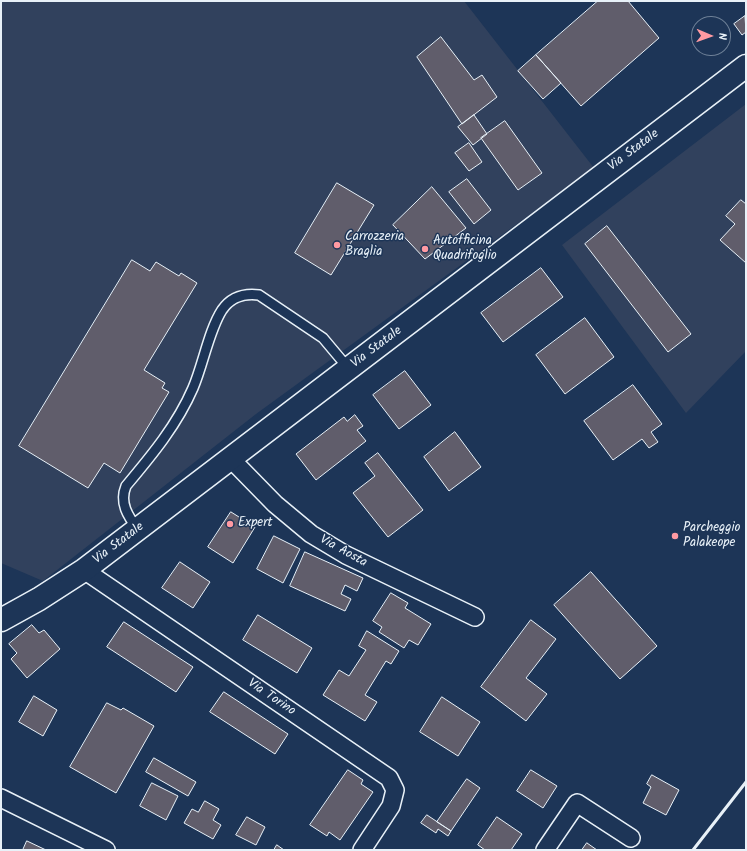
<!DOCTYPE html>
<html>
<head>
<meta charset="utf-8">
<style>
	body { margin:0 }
	#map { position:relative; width:747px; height:851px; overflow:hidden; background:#1d3557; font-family:Kalam,sans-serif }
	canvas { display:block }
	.frame { position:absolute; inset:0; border:2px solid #e8f1f8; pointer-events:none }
	.north { position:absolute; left:691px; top:16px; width:40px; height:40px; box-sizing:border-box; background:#1d3557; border:1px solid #6e8097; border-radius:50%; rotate:92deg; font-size:11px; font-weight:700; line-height:16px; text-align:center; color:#e8f1f8 }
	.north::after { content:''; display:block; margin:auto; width:14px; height:18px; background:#ff9aa2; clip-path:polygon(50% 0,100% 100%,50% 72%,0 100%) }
</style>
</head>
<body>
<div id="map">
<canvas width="747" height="851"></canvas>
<div class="frame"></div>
<div class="north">N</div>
</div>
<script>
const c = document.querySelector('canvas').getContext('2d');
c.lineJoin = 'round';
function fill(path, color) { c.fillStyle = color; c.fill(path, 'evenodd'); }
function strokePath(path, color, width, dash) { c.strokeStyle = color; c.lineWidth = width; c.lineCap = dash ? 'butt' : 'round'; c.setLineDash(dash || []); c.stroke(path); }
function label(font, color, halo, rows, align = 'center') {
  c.font = font + ' Kalam,sans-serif'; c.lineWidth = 3; c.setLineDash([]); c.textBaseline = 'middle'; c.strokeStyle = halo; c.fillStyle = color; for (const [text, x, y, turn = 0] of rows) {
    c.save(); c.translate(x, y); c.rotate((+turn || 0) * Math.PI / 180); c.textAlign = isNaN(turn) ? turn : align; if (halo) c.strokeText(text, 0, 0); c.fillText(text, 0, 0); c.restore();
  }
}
fill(new Path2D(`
	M1,1H464L594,168L256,414L43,581L1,563Z
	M746,104V351L686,413L562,245Z`), '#31415d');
const building = new Path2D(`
	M598,1H628L659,38L581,106L536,55Z
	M745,16L746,32L742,35L734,24Z
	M441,37L474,80L482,75L497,97L462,124L417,57Z
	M536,55L561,83L543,99L518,71Z
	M474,115L487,134L473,145L458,127Z
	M505,121L542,173L518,190L481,138Z
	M469,143L482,162L469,171L455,153Z
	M467,179L491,210L474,224L449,192Z
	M337,183L374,205L331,275L295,253Z
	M432,187L466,228L425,259L393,225Z
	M741,200L746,204V263L720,240L735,224L726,216Z
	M607,226L691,334L668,352L585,244Z
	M132,260L150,271L156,262L179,276L181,273L197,283L144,370L165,383L162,388L169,392L120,473L104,463L88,488L19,446Z
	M541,268L563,297L503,342L481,313Z
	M585,318L614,357L565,394L536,355Z
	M405,371L431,405L399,429L373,395Z
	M633,385L662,424L651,432L658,442L649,448L642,439L613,460L584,421Z
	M355,415L363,426L357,430L366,441L316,480L296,454L344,417L347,421Z
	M455,432L481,467L449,491L424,457Z
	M378,453L423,510L388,537L353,493L375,476L365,463Z
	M231,512L255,527L233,563L208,547Z
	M274,536L300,549L283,583L257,569Z
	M305,552L363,578L357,591L345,585L341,594L351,599L345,611L290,586Z
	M180,562L210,582L193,608L162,588Z
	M591,572L657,646L620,679L554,605Z
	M391,593L408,603L405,608L431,624L418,645L409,640L404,648L379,632L382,627L373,621Z
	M258,615L312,648L297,673L243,640Z
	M531,620L556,639L526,678L547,694L526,721L481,687Z
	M124,622L193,667L176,692L107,647Z
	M32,625L39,633L44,630L60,649L27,678L11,659L17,653L9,644Z
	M367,631L399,651L391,664L386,661L365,695L377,702L365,721L323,695L339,670L349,676L366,650L359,646Z
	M224,692L288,734L275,754L210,712Z
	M34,696L57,710L43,736L19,722Z
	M442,697L480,722L458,756L420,732Z
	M107,703L121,710L123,708L154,726L116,793L70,767Z
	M154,758L196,782L188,796L146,772Z
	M348,770L363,780L361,784L373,792L340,840L329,832L327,836L310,825Z
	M531,770L557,786L543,808L517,791Z
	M652,775L679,790L666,815L643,803L651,787L647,784Z
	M467,779L480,788L451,831L437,822Z
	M152,783L178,796L166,820L140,806Z
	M205,801L219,809L213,820L221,825L213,839L184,823L192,809L198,812Z
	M427,815L451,831L448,836L438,829L436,833L421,823Z
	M247,817L265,827L256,845L236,835Z
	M497,817L522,834L511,850H485L478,845Z
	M27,841L46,850H23Z
	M587,843L597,850H582Z
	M277,845L284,850H274Z`);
fill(building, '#605d6b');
strokePath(building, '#e8f1f8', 1);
const lane = new Path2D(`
	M138,530C128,516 119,503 126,486C152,455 177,425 193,388C203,365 209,330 222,310C231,297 243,293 259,295L323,338L349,369`);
const street = new Path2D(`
	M231,459L275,504L311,534L346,555L475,617
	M84,570L389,778L395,790L391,806L362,850
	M1,798L106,850
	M545,850L577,803L631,838`);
const secondary = new Path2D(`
	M1,620L39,599L84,570L746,66`);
strokePath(lane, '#e8f1f8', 12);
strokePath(street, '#e8f1f8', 20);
strokePath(secondary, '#e8f1f8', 25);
strokePath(lane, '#1d3557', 9);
strokePath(street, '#1d3557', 17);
strokePath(secondary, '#1d3557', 22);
strokePath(new Path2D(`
	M693,850L746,782`), '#e8f1f8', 3);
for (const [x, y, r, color] of [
	[337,245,4,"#ff9aa2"],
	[425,249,4,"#ff9aa2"],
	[230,524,4,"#ff9aa2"],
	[675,536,4,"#ff9aa2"]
]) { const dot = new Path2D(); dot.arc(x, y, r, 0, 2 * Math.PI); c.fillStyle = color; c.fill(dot); strokePath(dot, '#1d3557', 1.5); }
label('13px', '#e8f1f8', '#1d3557', [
	["Via Statale",634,151,-37],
	["Via Statale",377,348,-37],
	["Via Statale",119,544,-37],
	["Via Aosta",343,552,29],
	["Via Torino",271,698,34]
]);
label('13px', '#e8f1f8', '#1d3557', [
	["Carrozzeria",345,238],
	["Braglia",345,253],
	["Autofficina",433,242],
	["Quadrifoglio",433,257],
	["Expert",238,524],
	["Parcheggio",683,529],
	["Palakeope",683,544]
], 'left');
</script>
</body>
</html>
